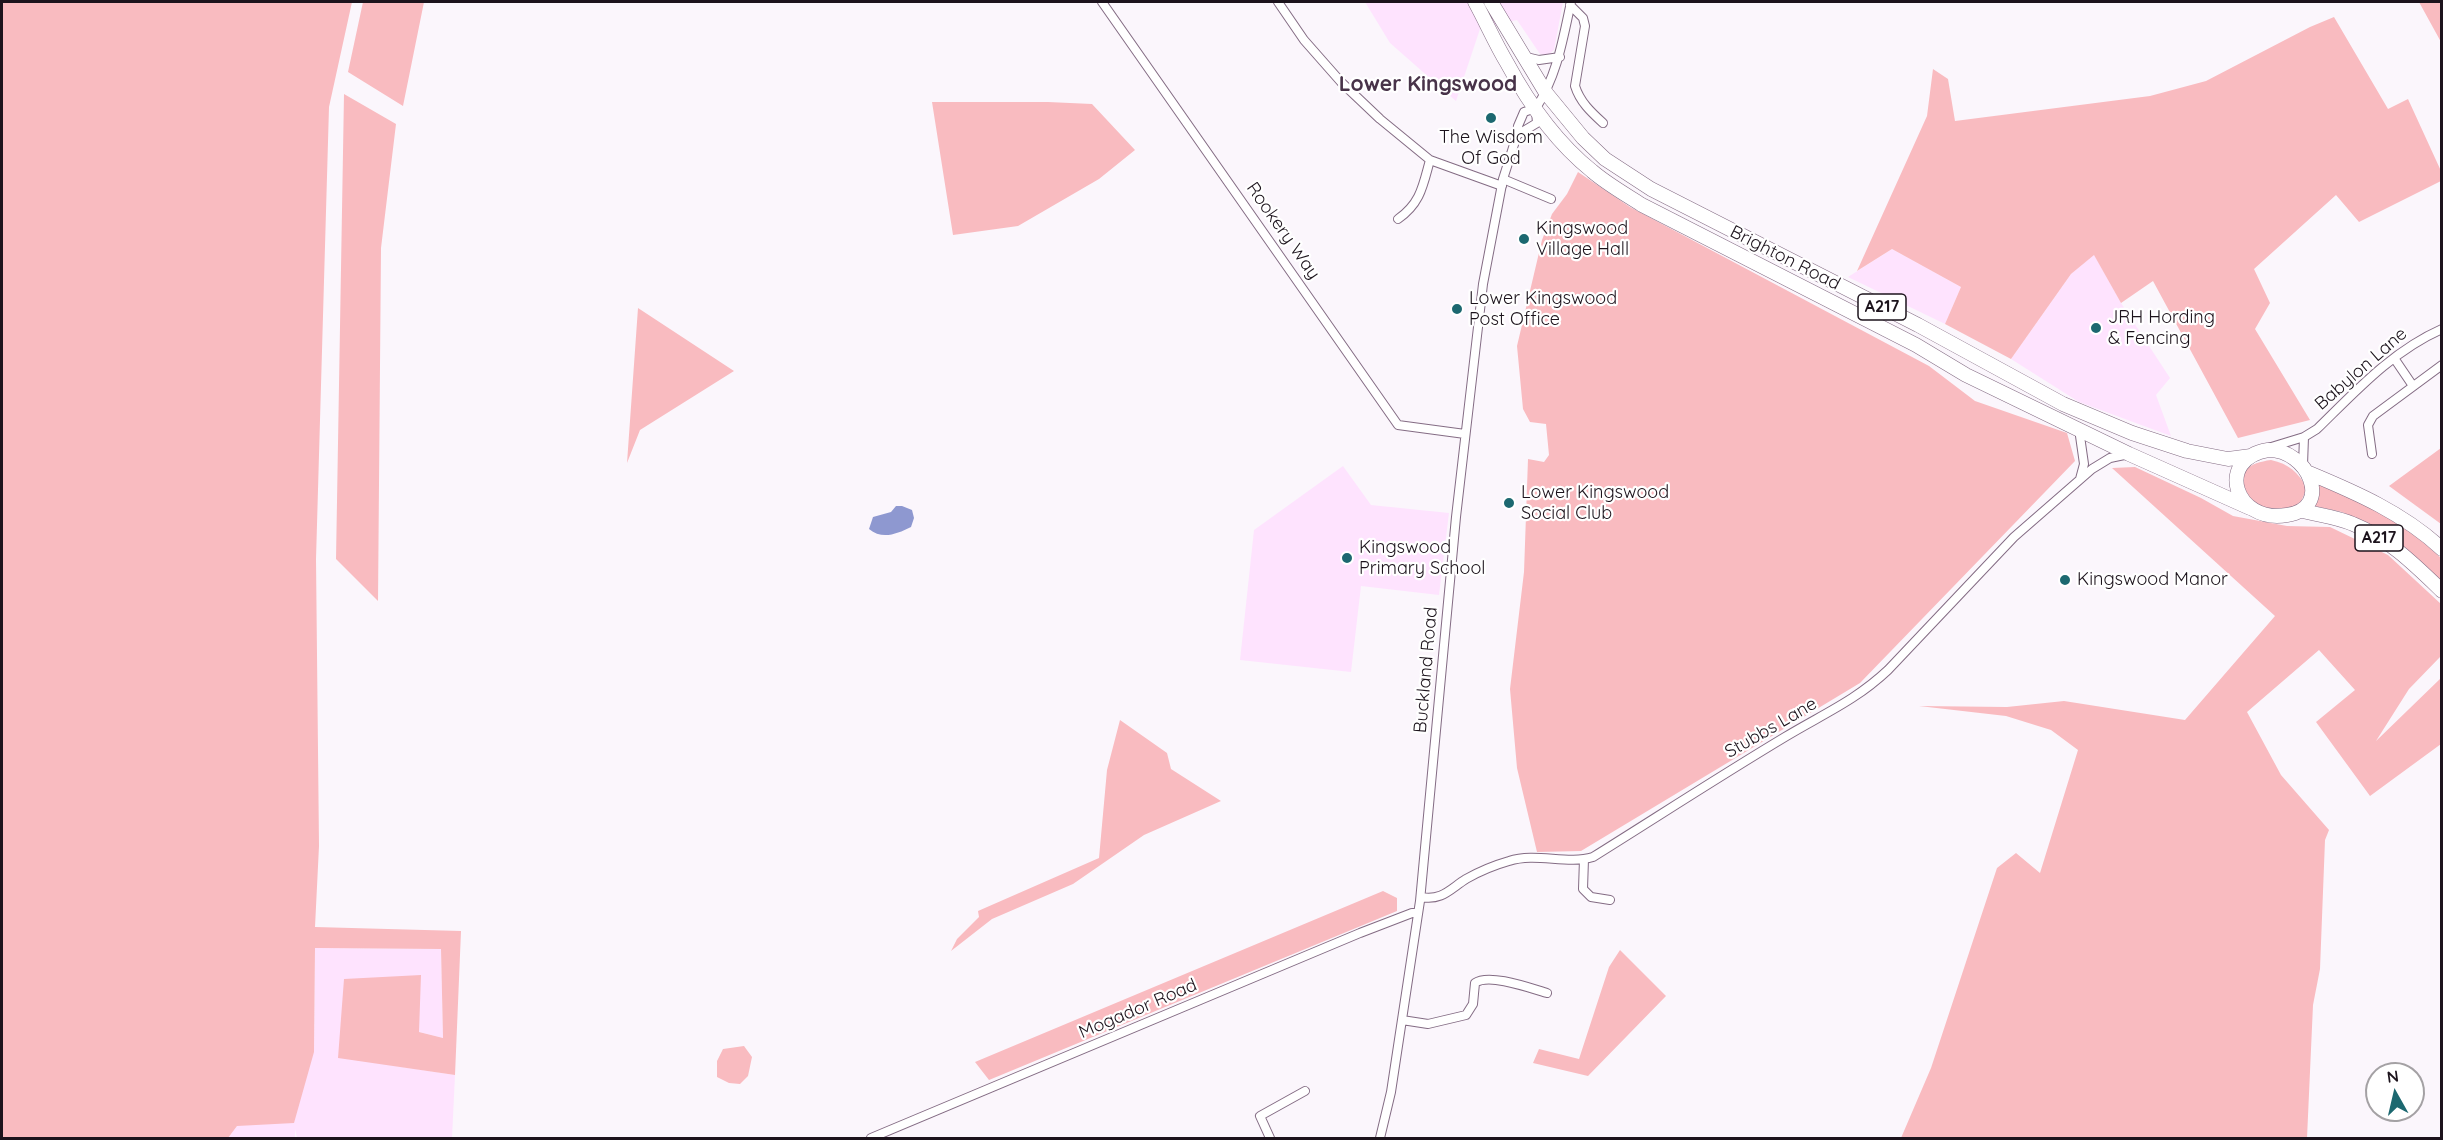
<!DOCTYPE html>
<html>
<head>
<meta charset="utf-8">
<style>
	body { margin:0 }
	#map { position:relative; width:2443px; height:1140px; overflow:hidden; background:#fbf6fc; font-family:Quicksand,sans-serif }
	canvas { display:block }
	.frame { position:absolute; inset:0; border:3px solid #1c131c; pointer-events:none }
	.north { position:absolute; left:2365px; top:1062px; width:60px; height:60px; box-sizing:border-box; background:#fff; border:2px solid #a4a1a4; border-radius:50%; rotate:352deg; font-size:16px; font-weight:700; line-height:24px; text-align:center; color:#1c131c }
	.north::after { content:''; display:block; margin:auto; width:21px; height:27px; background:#1c6870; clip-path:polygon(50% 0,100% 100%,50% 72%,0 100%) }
</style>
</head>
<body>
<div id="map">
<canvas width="2443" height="1140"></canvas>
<div class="frame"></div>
<div class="north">N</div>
</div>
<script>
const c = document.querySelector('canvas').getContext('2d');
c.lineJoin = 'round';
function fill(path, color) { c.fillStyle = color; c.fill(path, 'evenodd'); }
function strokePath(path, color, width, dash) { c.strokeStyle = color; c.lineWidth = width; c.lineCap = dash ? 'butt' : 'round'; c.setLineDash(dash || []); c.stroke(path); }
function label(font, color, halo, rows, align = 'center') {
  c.font = font + ' Quicksand,sans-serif'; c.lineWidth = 4.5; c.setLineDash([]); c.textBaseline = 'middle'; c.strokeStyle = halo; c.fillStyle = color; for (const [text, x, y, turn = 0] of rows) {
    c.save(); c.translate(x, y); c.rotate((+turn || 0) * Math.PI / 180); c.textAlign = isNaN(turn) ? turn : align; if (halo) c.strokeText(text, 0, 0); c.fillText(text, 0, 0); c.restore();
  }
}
fill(new Path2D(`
	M1365,2H1563L1554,50L1548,55L1540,54L1517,20L1480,29L1456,101L1390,43Z
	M1892,249L1961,287L1945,324L1848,277Z
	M2094,254L2121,303L2170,378L2156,395L2171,436L2079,402L2011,359L2071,274Z
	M1343,466L1371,505L1449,513L1439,595L1361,586L1351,672L1240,660L1254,530Z
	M315,948L441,949L443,1038L419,1032L338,1057L455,1075L452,1138H297L295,1129V1138H228L237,1126L314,1052Z`), '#fee3fe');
fill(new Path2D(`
	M2,2H352L329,107L316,559L319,846L315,927L461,931L455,1075L338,1058L344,979L421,975L419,1032L443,1038L441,949L315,948L314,1052L294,1123L237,1126L228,1138H2Z
	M363,2H424L403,106L348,72Z
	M2419,2H2441V42Z
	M2334,17L2388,109L2408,99L2441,171V181L2359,222L2336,195L2254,269L2270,303L2255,329L2310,420L2238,438L2153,281L2121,303L2094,255L2071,274L2011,359L1945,324L1961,287L1892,249L1857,271L1927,116L1933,69L1948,79L1955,121L2150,96L2206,81L2310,27Z
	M344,94L396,124L381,248L378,601L336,559Z
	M932,102H1048L1092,104L1135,150L1099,179L1018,226L953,235Z
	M1578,172L1630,207L1929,366L1975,401L2067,433L2075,461L1860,683L1581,851L1537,852L1517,768L1510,689L1524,572L1528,459L1544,462L1549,455L1546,424L1530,422L1523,409L1517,346L1542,240L1552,214L1567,194Z
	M638,308L734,371L640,430L627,463Z
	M2441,448V524L2389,486Z
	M2271,460C2289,464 2298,472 2307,488L2299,506C2288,508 2276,511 2265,508C2256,505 2251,501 2247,493C2236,471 2249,463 2271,460Z
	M2135,467L2201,498L2233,516L2287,526L2330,527L2388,555L2441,604V656L2409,689L2376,741L2441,678V744L2370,796L2316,722L2355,690L2319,650L2247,712L2281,775L2329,830L2325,840L2320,969L2313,1005L2307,1138H1901L1931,1068L1997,868L2016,853L2040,873L2078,750L2051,730L2006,716L1919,706L2007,707L2064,701L2185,720L2275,616L2112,468Z
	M2319,485C2368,505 2403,522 2441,558V582L2370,525L2342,512L2314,506Z
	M1120,720L1167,753L1171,769L1221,801L1144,835L1073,884L992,919L951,951L957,939L979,917L978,911L1099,858L1107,770Z
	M1383,891L1397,898V911L989,1080L975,1062Z
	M1620,950L1666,996L1588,1076L1533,1063L1539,1049L1579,1059L1609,967Z
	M744,1046L752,1057L748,1076L740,1084L729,1083L717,1077V1061L723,1049Z`), '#f9bbc0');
fill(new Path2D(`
	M896,506H902L912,510L914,518L911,527C897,534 882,540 869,529L873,517L891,512Z`), '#8e98d0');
const minor = new Path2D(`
	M1102,2L1398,425L1465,434
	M1278,2L1304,40L1341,82L1380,119L1430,160L1502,186
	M1570,5L1583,18L1585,26L1575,86C1580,102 1591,112 1603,123
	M1522,56L1539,60L1560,57
	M1536,108C1557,76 1563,39 1571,2
	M1517,135L1537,123L1536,111
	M1503,179L1551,199
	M1398,219C1421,203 1423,185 1430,160
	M2394,358L2413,386
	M2079,429L2084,464L2080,479
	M2268,448L2304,437L2317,429C2355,392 2392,351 2442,329
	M2372,454L2368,425L2373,416L2442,365
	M2303,465L2304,437
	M1584,859L1583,889L1591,897L1610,900
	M1421,897C1442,901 1450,889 1466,879C1480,871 1495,865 1509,861C1536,852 1567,865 1593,857C1657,817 1720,776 1785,737C1823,714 1855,701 1888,670L2014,537L2092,469L2110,458L2129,454
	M1402,1020L1428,1024L1466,1015L1473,1004L1475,983C1489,973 1530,988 1547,993
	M871,1138L1360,933L1412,913H1418
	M1270,1138L1260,1116L1305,1091
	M1380,1138L1391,1092L1420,901L1456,517L1483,284L1503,179L1517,135L1518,126L1524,112L1536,108`);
const trunk = new Path2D(`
	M1475,2C1486,22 1495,43 1507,63C1528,102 1557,143 1592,171C1607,184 1625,194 1642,205L1916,345L1966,375L2129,454L2250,508
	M1491,2L1546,93L1583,138L1605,159L1651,189L1918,325L2063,404L2132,433L2187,451L2228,459L2251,456
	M2268,450C2308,449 2334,508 2287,515C2234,524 2215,459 2268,450Z
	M2309,473C2357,493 2403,513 2442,549
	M2303,511C2319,515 2337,517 2353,524C2388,538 2415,565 2442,591`);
strokePath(minor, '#846c84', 10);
strokePath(trunk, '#846c84', 15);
strokePath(minor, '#fff', 8);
strokePath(trunk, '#fff', 14);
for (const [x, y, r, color] of [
	[1491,118,6,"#1c6870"],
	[1524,239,6,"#1c6870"],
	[1457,309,6,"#1c6870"],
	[2096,328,6,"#1c6870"],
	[1509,503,6,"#1c6870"],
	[1347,558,6,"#1c6870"],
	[2065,580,6,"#1c6870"]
]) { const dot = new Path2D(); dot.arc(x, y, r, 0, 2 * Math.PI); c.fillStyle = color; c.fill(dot); strokePath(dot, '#fff', 2); }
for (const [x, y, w] of [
	[1882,307,48],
	[2379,538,48]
]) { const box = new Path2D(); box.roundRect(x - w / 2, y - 13, w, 26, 4.5); c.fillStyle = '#fff'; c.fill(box); strokePath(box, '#1c131c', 1.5); }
label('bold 16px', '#1c131c', null, [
	["A217",1882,307],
	["A217",2379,538]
]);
label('18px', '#1c131c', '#fff', [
	["The Wisdom",1491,138,"center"],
	["Of God",1491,159,"center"],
	["Kingswood",1536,229],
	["Village Hall",1536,250],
	["Lower Kingswood",1469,299],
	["Post Office",1469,320],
	["JRH Hording",2108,318],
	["& Fencing",2108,339],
	["Lower Kingswood",1521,493],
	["Social Club",1521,514],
	["Kingswood",1359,548],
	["Primary School",1359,569],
	["Kingswood Manor",2077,580]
], 'left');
label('18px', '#1c131c', '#fff', [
	["Rookery Way",1283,231,55],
	["Brighton Road",1785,258,27],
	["Babylon Lane",2361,369,-41],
	["Buckland Road",1426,670,-85],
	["Stubbs Lane",1771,728,-30],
	["Mogador Road",1138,1009,-23]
]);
label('bold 21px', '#483349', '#fff', [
	["Lower Kingswood",1428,85]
]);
</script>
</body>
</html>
